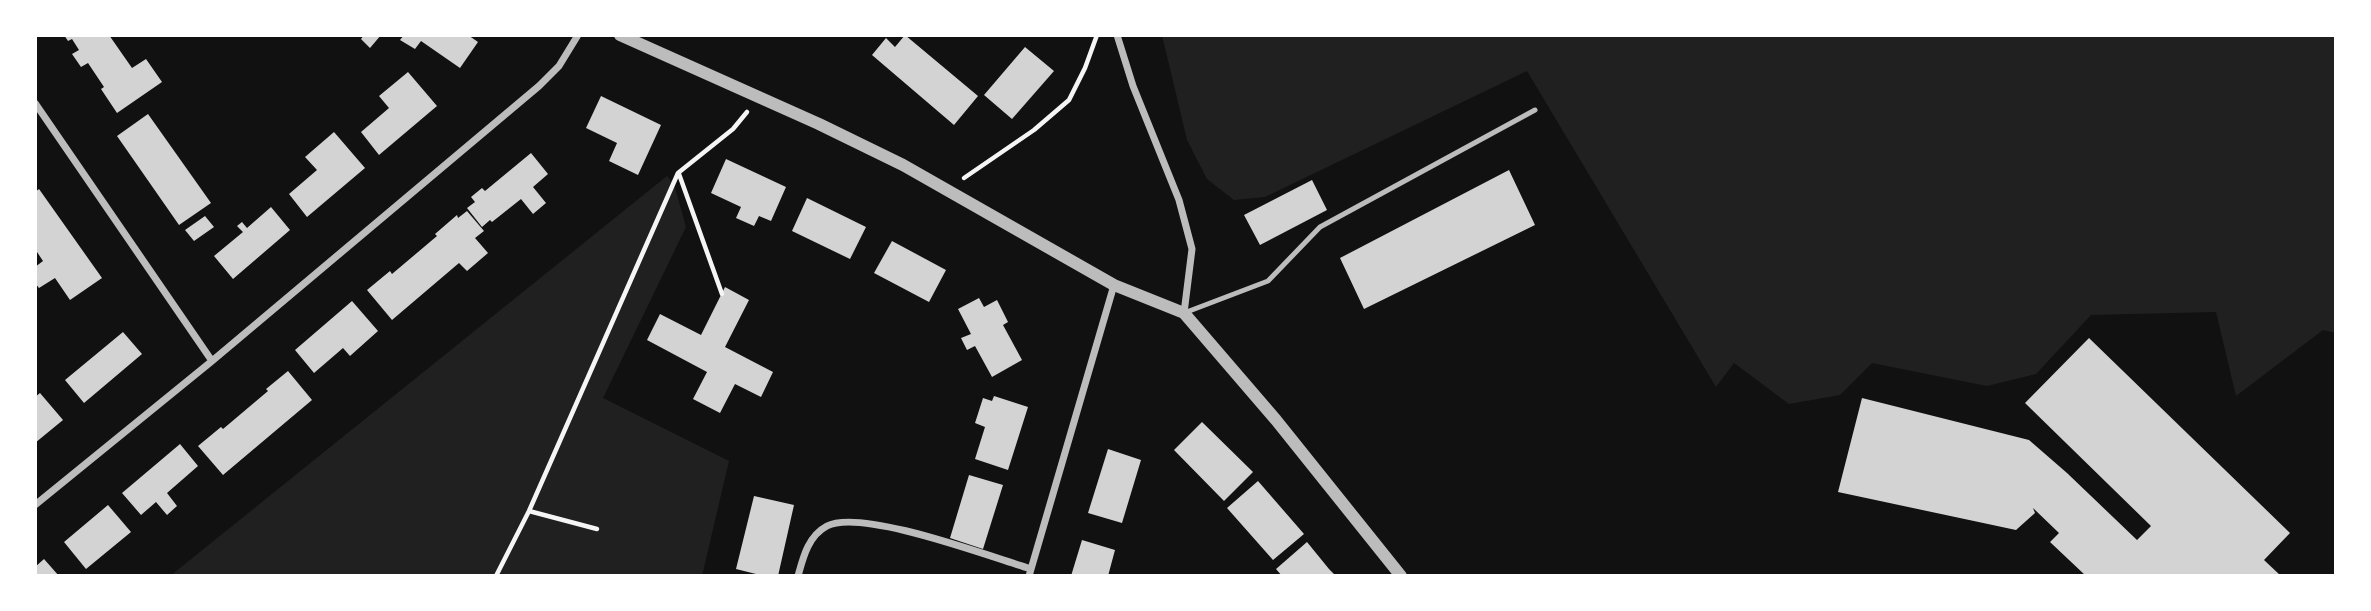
<!DOCTYPE html>
<html>
<head>
<meta charset="utf-8">
<style>
	body { margin:0 }
	#map { position:relative; width:2371px; height:611px; overflow:hidden; background:#111; font-family:"Source Sans 3",sans-serif }
	canvas { display:block }
	.frame { position:absolute; inset:0; border:37px solid #fff; pointer-events:none }
</style>
</head>
<body>
<div id="map">
<canvas width="2371" height="611"></canvas>
<div class="frame"></div>
</div>
<script>
const c = document.querySelector('canvas').getContext('2d');
c.lineJoin = 'round';
function fill(path, color) { c.fillStyle = color; c.fill(path, 'evenodd'); }
function strokePath(path, color, width, dash) { c.strokeStyle = color; c.lineWidth = width; c.lineCap = dash ? 'butt' : 'round'; c.setLineDash(dash || []); c.stroke(path); }
fill(new Path2D(`
	M1162,35H2336V333L2323,330L2236,396L2216,312L2091,315L2036,374L1987,386L1872,363L1840,395L1789,404L1734,363L1716,387L1527,71L1265,197L1234,200L1207,179L1187,140Z
	M667,176L674,184L686,227L603,398L729,461L702,576H170Z`), '#202020');
fill(new Path2D(`
	M64,35H109L132,68L146,59L162,82L117,113L101,89L104,87L88,63L81,67L72,54L79,50L72,39L68,41Z
	M364,35H381L370,48L361,39Z
	M404,35H468L478,42L460,68L421,41L415,49L400,40Z
	M905,35L978,96L954,125L872,55L886,38L895,47Z
	M1025,47L1054,71L1012,119L984,95Z
	M408,72L437,106L379,155L361,132L389,108L379,96Z
	M601,96L661,125L638,175L609,161L617,143L586,128Z
	M148,114L211,203L179,225L117,136Z
	M334,132L365,168L307,217L289,194L317,170L305,157Z
	M531,153L548,174L533,187L546,203L533,214L521,199L492,222L490,220L482,227L467,208L475,202L471,197L482,188L485,191Z
	M726,159L786,187L771,221L759,216L754,226L736,218L741,207L711,193Z
	M1509,170L1535,225L1364,309L1340,258Z
	M1312,180L1327,210L1260,245L1244,215Z
	M39,189L102,278L70,300L55,278L39,288L35,283V267L43,261L35,249V192Z
	M807,198L866,227L850,259L792,231Z
	M271,207L290,230L233,279L214,256L243,232L237,226L242,222L247,228Z
	M467,211L484,231L475,238L488,253L467,271L459,263L392,320L367,290L390,271L392,274L437,236L435,234L457,215L458,218Z
	M205,216L214,227L194,241L185,230Z
	M892,241L946,270L929,302L874,273Z
	M725,287L749,300L725,347L773,372L761,397L735,384L720,413L693,399L707,372L647,340L660,314L701,335Z
	M979,298L984,307L997,300L1008,322L1003,325L1022,360L992,377L975,346L967,350L961,338L971,334L958,309Z
	M352,301L378,331L350,356L343,348L314,373L295,350Z
	M123,332L142,354L84,403L65,380Z
	M2089,338L2290,533L2264,560L2281,576H2086L2050,542L2059,533L2033,508L2035,513L2016,530L1838,492L1862,398L2029,440L2067,473L2137,540L2151,526L2025,403Z
	M288,371L312,400L223,475L198,446L221,427L223,429L268,391L266,389Z
	M40,393L63,420L35,443V397Z
	M994,396L1028,407L1008,470L975,459L985,427L975,423L983,398L992,401Z
	M1202,422L1253,472L1224,501L1174,450Z
	M180,444L198,466L167,493L177,506L167,515L156,502L141,515L122,493Z
	M1108,449L1141,460L1122,523L1088,513Z
	M969,475L1003,485L983,549L950,538Z
	M1258,481L1304,534L1273,560L1227,508Z
	M754,496L794,505L778,576H764L736,569Z
	M108,505L131,532L86,569L64,542Z
	M1082,540L1115,550L1108,576H1071Z
	M1307,542L1329,569L1336,576H1282L1276,569Z
	M44,559L59,576H35V567Z`), '#d3d3d3');
strokePath(new Path2D(`
	M679,174L722,294
	M964,178L1034,130L1069,100L1085,68L1097,35
	M529,511L597,529
	M496,576L529,511L678,173L733,129L747,112`), '#f5f5f5', 4.5);
strokePath(new Path2D(`
	M1184,313L1268,281L1320,227L1535,110`), '#bcbcbc', 5);
strokePath(new Path2D(`
	M1117,35L1133,86L1179,200L1192,249L1184,313
	M35,103L212,361
	M35,505L212,361L539,86L559,66L578,35
	M798,576C803,558 808,536 827,526C861,508 991,557 1031,569
	M1029,576L1114,285`), '#bcbcbc', 7);
strokePath(new Path2D(`
	M620,35L819,124L903,165L1114,285L1184,313L1276,420L1401,576`), '#bcbcbc', 12);
</script>
</body>
</html>
